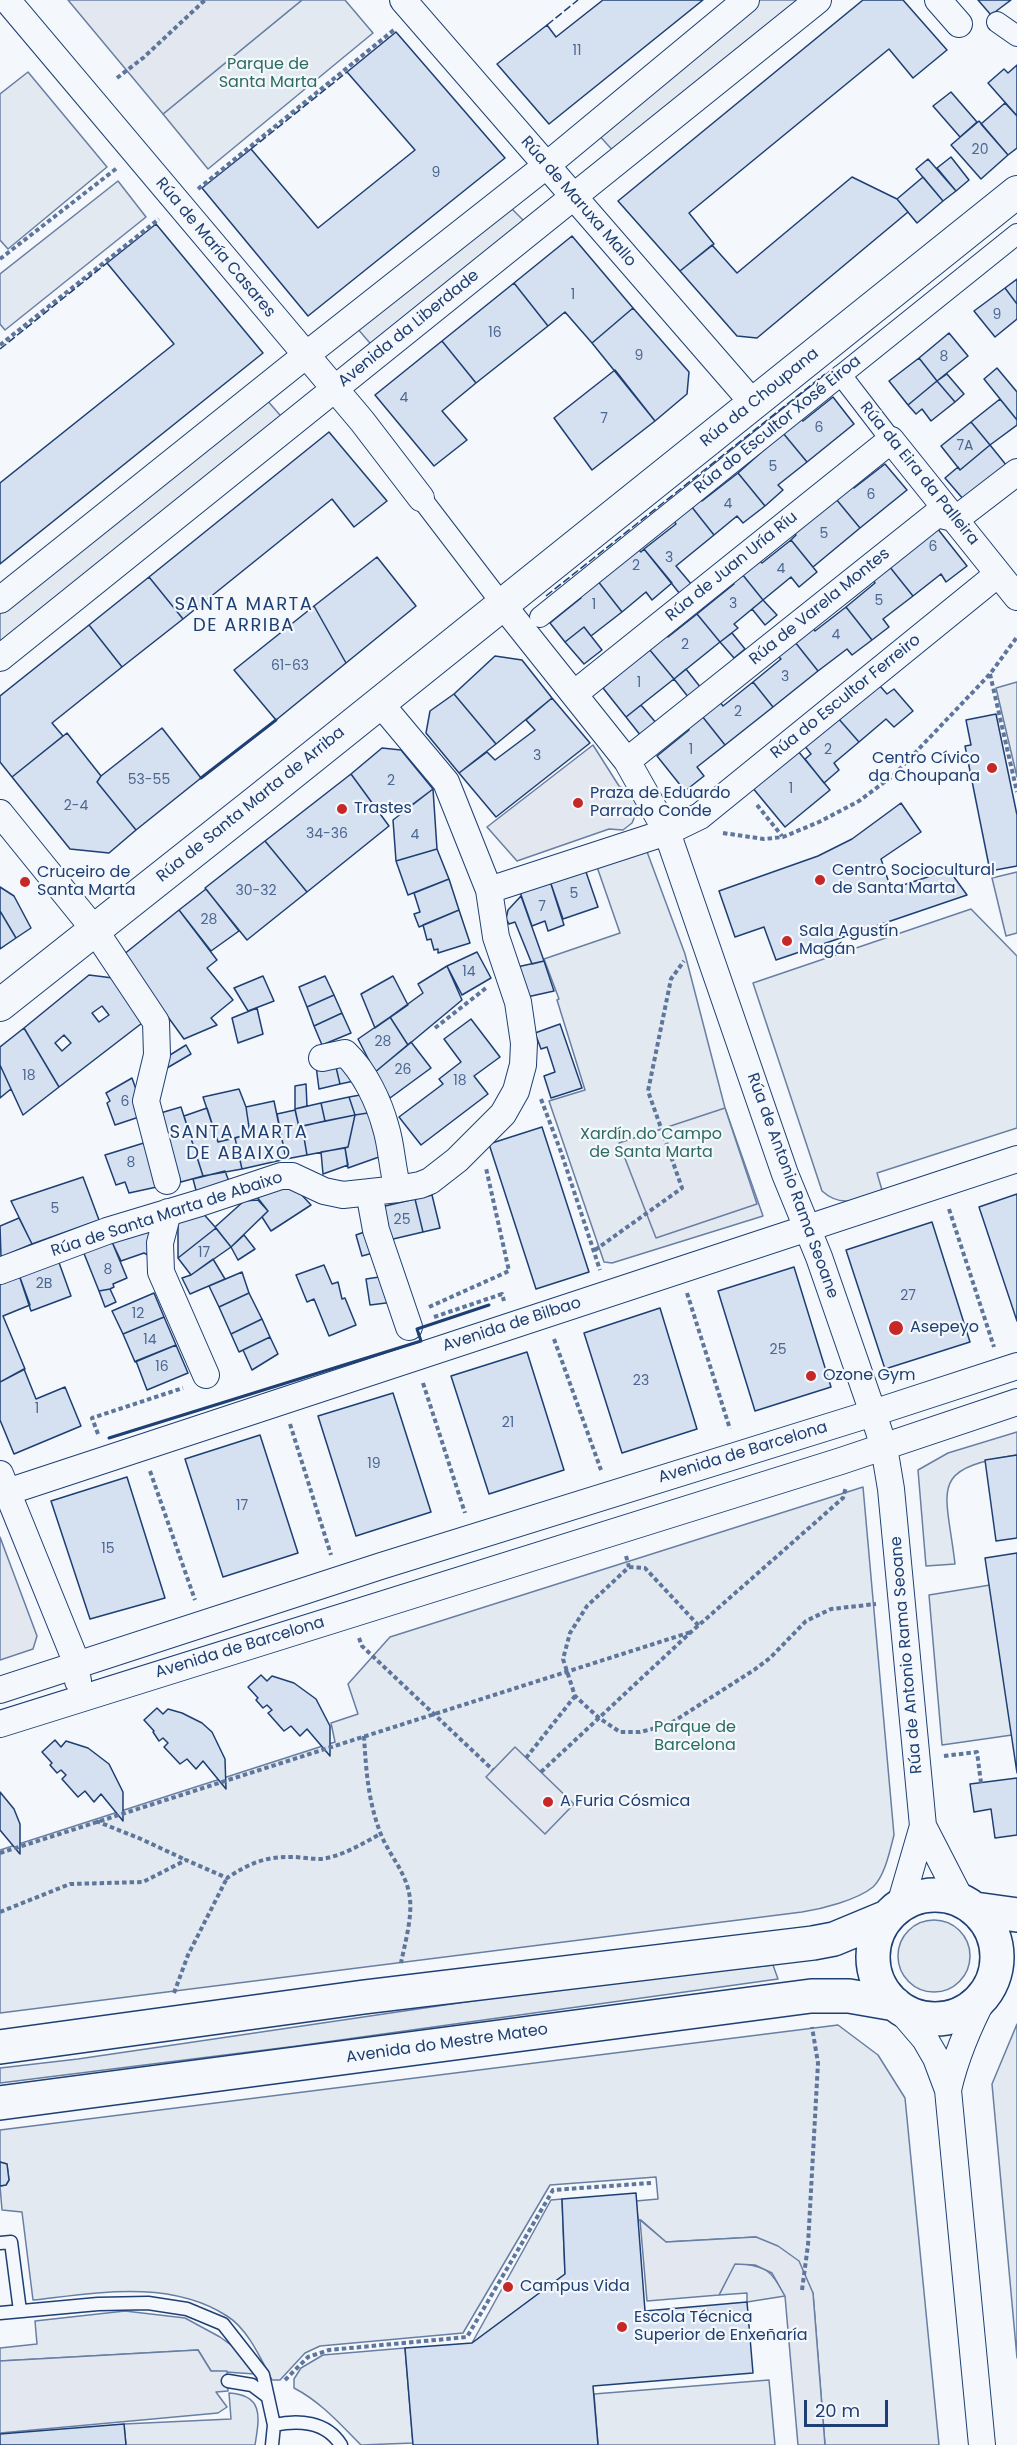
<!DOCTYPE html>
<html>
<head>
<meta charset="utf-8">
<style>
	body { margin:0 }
	#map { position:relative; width:1017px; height:2445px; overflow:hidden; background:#f4f7fb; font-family:Poppins,sans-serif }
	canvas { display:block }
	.scale { position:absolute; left:804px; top:2400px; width:84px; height:27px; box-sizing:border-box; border:3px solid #1d3f73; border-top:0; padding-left:8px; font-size:18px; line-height:21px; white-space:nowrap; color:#1d3f73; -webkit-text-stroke:4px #f4f7fb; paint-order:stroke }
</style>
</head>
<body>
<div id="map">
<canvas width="1017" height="2445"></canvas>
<div class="scale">20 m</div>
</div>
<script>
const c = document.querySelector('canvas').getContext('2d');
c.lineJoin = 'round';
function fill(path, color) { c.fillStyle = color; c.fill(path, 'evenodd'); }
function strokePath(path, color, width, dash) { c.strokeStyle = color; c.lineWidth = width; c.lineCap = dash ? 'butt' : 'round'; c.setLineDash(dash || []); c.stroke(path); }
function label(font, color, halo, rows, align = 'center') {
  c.font = font + ' Poppins,sans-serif'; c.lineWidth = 4.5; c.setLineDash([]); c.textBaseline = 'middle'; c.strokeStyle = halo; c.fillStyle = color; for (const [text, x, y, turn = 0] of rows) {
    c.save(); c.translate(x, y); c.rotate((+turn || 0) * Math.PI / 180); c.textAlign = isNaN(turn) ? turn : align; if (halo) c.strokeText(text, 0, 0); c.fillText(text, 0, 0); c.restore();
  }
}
const green = new Path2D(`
	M302,0H345L373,33L208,169L163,114Z
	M757,0H809L616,154L596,132Z
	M28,72L107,167L8,249L0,240V94Z
	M118,181L146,217L5,330L0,324V274Z
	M508,205L527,224L375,349L357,328Z
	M266,399L286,422L0,649V613Z
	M1017,682V777L996,688Z
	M646,849L685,954L725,1108L763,1216L612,1263L604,1262L549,1101L585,1090L557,1000L559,999L544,959L620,933L596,864Z
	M1017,872V933L1006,936L992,878Z
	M971,909L1017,956V1128L877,1173L882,1190C859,1199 842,1209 822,1191L753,983Z
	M1017,1432V1455C927,1469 946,1487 955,1564L926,1566L918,1470L948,1453Z
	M863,1487L894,1835C890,1850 885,1876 873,1887C857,1900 822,1909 802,1912L0,2013V1850L335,1742L331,1723L358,1714L348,1684L390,1637Z
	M990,1585L1012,1735L942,1745L929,1595Z
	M898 1956a36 36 0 1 1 72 0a36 36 0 1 1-72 0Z
	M773,1965L778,1979L297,2046L0,2083V2068L78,2059L567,1987Z
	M1017,2024V2358L992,2084Z
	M838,2025L878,2055L905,2098L939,2445H825L813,2293L756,2237L666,2242L641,2220H638L636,2201L658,2199L656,2177L550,2185L463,2333L320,2346L305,2353L280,2380H272C261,2359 248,2329 227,2316C170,2279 96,2293 33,2300L22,2212L2,2210L0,2186L6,2185L9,2180L7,2164L0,2162V2130Z
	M562,2199L565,2274L472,2343L551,2200Z
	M735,2263C767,2266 770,2269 785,2296L747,2302V2293L719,2295Z
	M125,2311L185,2318L220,2337L239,2351L255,2374L211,2371L198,2350L0,2361V2348L37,2344L35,2321Z
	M405,2348L413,2443L361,2445C340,2424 321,2402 294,2388V2379L301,2368L323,2355Z
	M769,2380L775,2445H598L594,2394Z
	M229,2393C265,2395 259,2419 255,2445H126L124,2424L231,2419Z`);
fill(green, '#e3e9f0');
strokePath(green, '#687fa3', 1.5);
const parking = new Path2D(`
	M68,0H302L163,114Z
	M593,745L619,786L636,797L638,809L632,823L623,830L609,829L517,861L487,827Z
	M725,1108L757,1204L656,1238L619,1143Z
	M0,1537L37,1636L33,1649L0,1660Z
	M515,1747L574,1804L545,1834L486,1777Z
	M640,2220L666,2242L756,2237L778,2246L799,2261L813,2293L825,2445H798L785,2296L772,2273L755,2265L735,2264L719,2295L647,2301Z
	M198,2350L211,2371H227L228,2391L216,2392L227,2407L218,2413L0,2433V2361Z`);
fill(parking, '#e3e8f0');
strokePath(parking, '#687fa3', 1.5);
const building = new Path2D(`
	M603,0H703L549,124L497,64L547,25L556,37Z
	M863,0H903L947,50L913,78L889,49L689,213L714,244L680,271L618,201Z
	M978,0H1011L991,15Z
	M396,32L505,158L308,316L202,188L251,149L318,228L415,150L347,72Z
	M1017,65V116L988,83L1004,69L1008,73Z
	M951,92L977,122L960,137L933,106Z
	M1005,103L1017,116V148L1008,155L981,124Z
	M979,121L1008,155L981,179L951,145Z
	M951,157L969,180L956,191L937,168Z
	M928,159L956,191L943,201L916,169Z
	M852,177L897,199L908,212L757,338L737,336L680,271L712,245L737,273Z
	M923,177L943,201L917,223L897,199Z
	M156,224L263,353L0,564V483L174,344L107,263Z
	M572,236L633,308L592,343L565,312L548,326L514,283Z
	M1017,279V304L1005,288Z
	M514,283L548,326L476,383L442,341Z
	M1005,288L1017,304V319L995,337L974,311Z
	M633,308L689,372L687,394L655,421L592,343Z
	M949,333L968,356L937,381L919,358Z
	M442,341L476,383L442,411L467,440L434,466L375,395Z
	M919,358L937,381L908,405L889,381Z
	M997,368L1017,392V420L984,379Z
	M615,370L655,421L592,470L554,418Z
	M947,374L964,394L955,402L937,381Z
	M937,381L955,402L931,421L922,409L916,414L908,405Z
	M833,397L854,424L807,462L783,433L801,418L803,421Z
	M1000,399L1017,420V425L990,445L971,422Z
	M971,422L990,445L960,470L941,446Z
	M329,432L387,501L354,527L332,499L183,619L149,577Z
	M783,433L807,462L778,485L783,490L765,506L738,473Z
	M990,445L1007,466L964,500L945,478L958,467L960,470Z
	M885,464L907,490L860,528L836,499L852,486L854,488Z
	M738,473L765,506L743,523L737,516L714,535L691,506L700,499L702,501Z
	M836,499L860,528L813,567L791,540L796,535L794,533Z
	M691,506L714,535L676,566L692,585L680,594L644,549L676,524L673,520Z
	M937,528L967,566L946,582L941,574L913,596L889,566Z
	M791,540L817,572L799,587L791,577L763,600L742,574L759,560L762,563Z
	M637,548L641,552L644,549L672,583L652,600L646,592L622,612L597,580Z
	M377,557L416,606L346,663L314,606Z
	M889,566L913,596L883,619L889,627L872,640L846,607L875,583L873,580Z
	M742,574L763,600L734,624L738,628L720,642L697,614L734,584L732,582Z
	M149,577L183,619L122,667L89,625Z
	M597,580L622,612L591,636L584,627L565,642L550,623L581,598L579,595Z
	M763,600L777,615L765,625L752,609Z
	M314,606L346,663L276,720L234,670Z
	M846,607L872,640L852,655L847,649L818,671L795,642L813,628L815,631Z
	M697,614L720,642L674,679L649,649L666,635L668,637Z
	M89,625L122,667L52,723L63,736L12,777L0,762V696Z
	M584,627L602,650L584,664L565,642Z
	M732,633L745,649L734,658L720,642Z
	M795,642L818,671L773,707L753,682L781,659L778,656Z
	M649,649L674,679L626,717L603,688Z
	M495,656L522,660L552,698L496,744L454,694Z
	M686,669L701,688L689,698L674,679Z
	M753,682L773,707L725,745L702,716L720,702L723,706Z
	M880,686L887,694L894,689L913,711L894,727L886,719L859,742L837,717Z
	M454,694L496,744L459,773L426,733L430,711Z
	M552,698L590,743L496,817L459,773L487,752L495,760L535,730L526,720Z
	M641,705L657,724L641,736L626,717Z
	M996,714L1017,815V866L990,871L965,746L971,745L966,720Z
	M702,716L725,745L697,767L704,776L685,791L657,756L689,730L687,728Z
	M837,717L859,742L834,763L839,770L824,783L805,759L811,754L804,745Z
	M162,728L201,778L136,830L97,782L101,776Z
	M67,733L101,776L97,782L136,830L109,853L70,849L12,777Z
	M382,748L401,750L433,789L401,813L391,801L378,811L351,774Z
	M798,751L830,790L785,827L752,787Z
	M351,774L389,826L307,892L265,841Z
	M433,789L437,849L396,861L393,820Z
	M901,803L921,832L881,859L891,889L949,870L967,895L776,960L764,927L735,937L719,891L818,856L852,839Z
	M265,841L307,892L247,940L205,888Z
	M437,849L449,879L408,895L396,861Z
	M585,869L598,907L563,919L550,881Z
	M449,879L459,910L419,927L414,914L420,912L414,893Z
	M550,881L564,925L548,931L545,921L532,926L520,892Z
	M0,887L14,896L31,928L16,938L0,911Z
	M206,889L239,931L211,951L179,910Z
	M521,896L544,961L532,964L515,922L509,924L506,919L508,910Z
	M179,910L217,960L207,968L233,1000L211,1018L217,1025L184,1039L123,955Z
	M459,910L470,943L438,953V949L434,950L431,939L427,940L423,925Z
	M0,911L16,938L0,949Z
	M477,952L491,978L462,995L447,966Z
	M544,961L554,991L527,997L517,967Z
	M447,966L462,1000L408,1045L390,1017L423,993L418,984Z
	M89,975L113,978L146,1020L59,1087L24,1028ZM102,1006L109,1015L99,1022L92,1013ZM64,1035L71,1043L62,1051L55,1043Z
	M263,976L274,1001L248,1011L234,988Z
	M325,976L334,995L307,1007L299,987Z
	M393,976L408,1005L375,1028L361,994Z
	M334,995L342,1013L314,1026L307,1007Z
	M257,1008L263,1034L238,1043L232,1018Z
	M342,1013L351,1033L322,1045L314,1026Z
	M390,1017L408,1045L375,1072L358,1039Z
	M471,1019L500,1057L474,1076L488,1094L421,1145L399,1117L443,1084L439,1079L461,1062L444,1039Z
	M560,1024L582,1088L551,1098L544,1076L555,1072L547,1047L541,1049L535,1033Z
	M24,1028L59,1087L23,1115L0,1065V1047Z
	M411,1042L431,1068L390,1098L374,1073Z
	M186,1045L191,1054L167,1068L162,1060Z
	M346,1062L354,1081L340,1084L335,1063Z
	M335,1063L340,1084L319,1089L316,1066Z
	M0,1065L11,1089L0,1098Z
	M132,1078L145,1115L115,1125L107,1103L110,1101L106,1093Z
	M306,1084L307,1106L295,1109V1086Z
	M239,1089L246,1107L250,1134L218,1142L203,1097Z
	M366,1094L374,1112L355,1115L349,1097Z
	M349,1097L355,1115L325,1121L321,1103Z
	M274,1101L286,1159L242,1169L235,1138L250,1134L246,1107Z
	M321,1103L325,1121L299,1127L295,1109Z
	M181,1107L203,1176L181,1182L157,1114Z
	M207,1108L218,1142L235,1138L242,1169L203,1176L184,1116Z
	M295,1110L299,1127L302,1126L307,1155L286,1159L277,1114Z
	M374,1112L379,1157L348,1168L345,1148L348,1147L355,1115Z
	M355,1115L348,1147L307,1155L302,1126Z
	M542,1127L589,1272L536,1289L489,1144Z
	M147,1142L166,1185L129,1193L125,1182L116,1185L105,1155Z
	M345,1148L348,1165L323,1174L321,1152Z
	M225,1171L230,1184L197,1194L193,1179Z
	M83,1177L99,1220L32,1244L11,1201Z
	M288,1180L311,1205L271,1231L262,1217L268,1211L253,1192Z
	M1017,1194V1321L979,1207Z
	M432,1195L440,1228L423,1232L415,1199Z
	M415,1199L423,1232L389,1240L381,1207Z
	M258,1200L268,1211L231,1247L215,1227L244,1201Z
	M200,1210L216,1228L178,1258V1220Z
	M19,1218L32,1244L1,1257L0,1226Z
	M932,1222L970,1342L885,1369L846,1250Z
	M216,1228L231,1247L191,1275L178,1258Z
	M148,1231L154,1247L152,1257L144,1253L121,1261L112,1242Z
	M367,1231L380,1251L362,1256L356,1235Z
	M244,1235L255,1249L238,1260L231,1247Z
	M110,1237L127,1278L113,1284L114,1287L110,1289L99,1291L81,1246Z
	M57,1257L71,1296L31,1311L18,1272Z
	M213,1259L225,1279L190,1294L182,1278L191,1275Z
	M324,1265L332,1284L338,1282L342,1299L345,1298L356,1325L329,1336L314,1299L307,1302L296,1275Z
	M794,1267L831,1387L755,1411L718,1291Z
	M18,1272L30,1305L3,1316L25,1369L0,1382V1284Z
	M242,1272L249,1293L219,1307L209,1286Z
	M386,1276L394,1302L370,1305L366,1279Z
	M110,1289L116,1302L105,1307L99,1291Z
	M154,1293L164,1317L123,1334L112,1311Z
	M249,1293L262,1319L231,1334L219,1307Z
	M660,1308L697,1429L622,1453L584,1333Z
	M164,1317L176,1345L135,1362L123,1334Z
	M262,1319L270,1337L239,1352L231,1334Z
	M270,1337L278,1354L252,1370L243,1350Z
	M176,1345L188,1373L147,1390L136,1361Z
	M527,1352L564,1470L489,1494L451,1376Z
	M24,1369L36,1399L65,1387L81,1426L14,1454L0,1420V1382Z
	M393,1393L431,1512L356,1536L318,1416Z
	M260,1435L298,1553L223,1577L185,1459Z
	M1017,1455V1538L996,1541L985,1460Z
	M127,1477L165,1598L90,1619L51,1501Z
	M1017,1553V1773L985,1558Z
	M261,1675L267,1681L272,1676L294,1683L316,1699L330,1726V1756L307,1729L300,1736L291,1726L284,1731L268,1713L272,1710L267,1705L263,1708L256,1700L258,1698L248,1687Z
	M157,1708L163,1714L168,1709L182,1713L202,1723L212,1732L225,1759L226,1789L203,1761L196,1769L187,1759L180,1764L164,1747L168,1743L163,1738L159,1741L153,1732L154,1731L144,1720Z
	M55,1740L61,1747L66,1741L88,1748L109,1764L123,1792V1821L101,1794L94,1802L85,1791L78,1797L62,1779L66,1775L61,1770L57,1773L50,1765L52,1763L42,1752Z
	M1017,1778V1835L995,1838L991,1809L974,1812L970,1784Z
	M0,1792L14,1809L20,1824V1854L0,1830Z
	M0,2162L7,2164L9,2180L6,2185L0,2186Z
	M636,2193L645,2311L747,2302L753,2373L593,2386L598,2445H413L405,2348L472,2343L565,2274L562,2199Z
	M124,2424L126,2445H0V2434Z`);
fill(building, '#d5e0f0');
strokePath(building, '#1d3f73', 1.5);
const service = new Path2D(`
	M0,2243L11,2242L20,2311
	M0,2313L98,2304L148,2303L187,2309L223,2324L263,2375L274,2425L272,2445
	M228,2381L252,2385L268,2397
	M274,2425C298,2420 326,2421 341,2445`);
const pedestrian = new Path2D(`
	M997,22L1017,36
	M841,375L891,440
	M421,498L502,604
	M540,617L1017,234`);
const minor = new Path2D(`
	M7,0L362,421L421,498
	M403,0L753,403
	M938,0L959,24
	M956,519L1017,472
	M0,600L306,355L547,165L746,0
	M502,604L627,761L667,832L785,1174L819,1257L873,1413L884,1447L891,1489L923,1826L900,1905
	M0,658L818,0
	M574,694L891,440L1017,597
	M627,761L937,514L956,519
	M0,813L94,929L156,1022L157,1055L146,1101L167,1181
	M489,890L667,832L700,816L998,574
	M322,1058L345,1053C365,1072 379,1102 386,1128C392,1148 392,1169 398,1189
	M369,1192L376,1230L409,1327
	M168,1212L160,1243L161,1272L206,1375
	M0,1271L107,1231L200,1203L281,1176H292L324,1191L343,1195L398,1189L420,1185L430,1181L457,1160L503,1114L516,1091L523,1065L524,1043L518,1002L496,937L489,890L446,782L379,702
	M0,1474L73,1654L78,1681
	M7,1492L1017,1159
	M0,1690L381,1566L873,1413L1017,1366
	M0,1724L841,1461L1017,1402
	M923,1826L961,1900
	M895,2004L925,2039L936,2058L948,2090L982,2445
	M948,2090C956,2055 969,2025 986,1993`);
const tertiary = new Path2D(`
	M0,1005L260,799L1017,192`);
const primary = new Path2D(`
	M873 1957a62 62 0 1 1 124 0a62 62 0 1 1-124 0Z
	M975,1909L1017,1915
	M0,2047L364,1997L813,1943L834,1939L887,1917
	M0,2103L811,1996H849L895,2004`);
strokePath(service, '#1d3f73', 15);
strokePath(pedestrian, '#1d3f73', 22);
strokePath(minor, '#1d3f73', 28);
strokePath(tertiary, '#1d3f73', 34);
strokePath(primary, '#1d3f73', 36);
strokePath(new Path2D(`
	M117,78L143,58L205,0
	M198,189L395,29
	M0,259L117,168
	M0,345L159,219
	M990,674L1017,792
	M757,805L782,836
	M723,833L764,839L783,837L819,822L859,801L894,775L990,674L1017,637
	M435,1028L486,988
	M541,1099L561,1152L600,1270
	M949,1209L994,1347
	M595,1250L682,1188L648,1091L671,979L684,961
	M687,1293L730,1429
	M429,1307L509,1271L486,1168
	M434,1317L502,1294L504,1301
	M554,1339L601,1470
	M423,1383L465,1513
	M290,1424L331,1555
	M98,1434L92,1418L183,1388
	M150,1471L195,1600
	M626,1556L629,1567L587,1606L570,1633L563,1659L575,1696L599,1718L620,1732H640L668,1725L754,1670L770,1658L806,1621L831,1609L876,1604
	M629,1567L645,1568L699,1626
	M359,1638L362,1646L493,1770
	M364,1736C366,1770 368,1800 380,1832C389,1856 407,1872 410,1899C412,1919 405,1943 401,1963
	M944,1756L977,1752L981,1783
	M526,1758L575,1696
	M541,1772L691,1632L843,1498L846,1487
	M96,1821L141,1839L186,1860
	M0,1853L691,1632
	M0,1912L70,1884L143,1882L186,1860L227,1878C248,1864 266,1856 292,1857C301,1857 311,1859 320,1859C341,1857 362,1844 380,1834
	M174,1993L188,1955L227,1878
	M802,2290L808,2245L818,2063L812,2027
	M285,2380L308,2357L329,2350L467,2337L553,2190L651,2183`), '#5e769c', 4, [4.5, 3]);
strokePath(service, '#f4f7fb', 12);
strokePath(pedestrian, '#f4f7fb', 20);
strokePath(minor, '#f4f7fb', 26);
strokePath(tertiary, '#f4f7fb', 32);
strokePath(primary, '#f4f7fb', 33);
strokePath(new Path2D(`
	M547,25L578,0
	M251,149L347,72
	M0,349L107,263
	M546,596L825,374`), '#1d3f73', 1.5, [8, 3]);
strokePath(new Path2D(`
	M201,778L276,720
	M109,1438L421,1341L417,1329L489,1305`), '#1d3f73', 3);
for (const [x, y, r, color] of [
	[992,768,6,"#c62828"],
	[578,803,6,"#c62828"],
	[342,809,6,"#c62828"],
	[820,880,6,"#c62828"],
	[25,882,6,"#c62828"],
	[787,941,6,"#c62828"],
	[896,1328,8,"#c62828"],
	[811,1376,6,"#c62828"],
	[548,1802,6,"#c62828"],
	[508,2287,6,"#c62828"],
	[622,2327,6,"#c62828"]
]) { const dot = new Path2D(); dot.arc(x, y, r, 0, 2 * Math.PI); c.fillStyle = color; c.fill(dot); strokePath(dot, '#f4f7fb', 2); }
label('14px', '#4b6792', null, [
	["11",577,51],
	["20",980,150],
	["9",436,173],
	["1",573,295],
	["9",997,315],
	["16",495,333],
	["9",639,356],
	["8",944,357],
	["4",404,398],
	["7",604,419],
	["6",819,428],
	["7A",965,446],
	["5",773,467],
	["6",871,495],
	["4",728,504],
	["5",824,534],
	["6",933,547],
	["3",669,558],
	["2",636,566],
	["4",781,569],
	["5",879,601],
	["3",733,604],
	["1",594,605],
	["4",836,635],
	["2",685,645],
	["61-63",290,666],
	["3",785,677],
	["1",639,683],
	["2",738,712],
	["1",691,750],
	["2",828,750],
	["3",537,756],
	["53-55",149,780],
	["2",391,781],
	["1",791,789],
	["2-4",76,806],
	["34-36",327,834],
	["4",415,835],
	["30-32",256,891],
	["5",574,894],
	["7",542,907],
	["28",209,920],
	["14",469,972],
	["28",383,1042],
	["26",403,1070],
	["18",29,1076],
	["18",460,1081],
	["6",125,1102],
	["8",131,1163],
	["5",55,1209],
	["25",402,1220],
	["17",204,1253],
	["8",108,1270],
	["2B",44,1284],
	["27",908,1296],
	["12",138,1314],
	["14",150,1340],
	["25",778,1350],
	["16",162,1367],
	["23",641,1381],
	["1",37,1409],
	["21",508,1423],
	["19",374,1464],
	["17",242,1506],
	["15",108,1549]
]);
label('16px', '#2c6c60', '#f4f7fb', [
	["Parque de",268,65],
	["Santa Marta",268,83],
	["Xardín do Campo",651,1135],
	["de Santa Marta",651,1153],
	["Parque de",695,1728],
	["Barcelona",695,1746]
]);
label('16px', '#1d3f73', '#f4f7fb', [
	["Rúa de Maruxa Mallo",578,202,49],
	["Rúa de María Casares",215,248,50],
	["Avenida da Liberdade",409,329,-39],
	["Rúa da Choupana",760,398,-39],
	["Rúa do Escultor Xosé Eiroa",778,425,-39],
	["Rúa da Eira da Palleira",919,474,51],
	["Rúa de Juan Uría Ríu",732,567,-39],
	["Rúa de Varela Montes",820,607,-39],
	["Rúa do Escultor Ferreiro",846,697,-39],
	["Rúa de Santa Marta de Arriba",251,805,-39],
	["Rúa de Antonio Rama Seoane",792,1186,70],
	["Rúa de Santa Marta de Abaixo",167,1215,-18],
	["Avenida de Bilbao",512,1325,-18],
	["Avenida de Barcelona",743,1453,-17],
	["Avenida de Barcelona",240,1648,-17],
	["Rúa de Antonio Rama Seoane",907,1655,-95],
	["Avenida do Mestre Mateo",447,2044,-8]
]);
label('16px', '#1d3f73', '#f4f7fb', [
	["Centro Cívico",980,759,"right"],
	["da Choupana",980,777,"right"],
	["Praza de Eduardo",590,794],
	["Parrado Conde",590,812],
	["Trastes",354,809],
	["Centro Sociocultural",832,871],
	["de Santa Marta",832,889],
	["Cruceiro de",37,873],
	["Santa Marta",37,891],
	["Sala Agustín",799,932],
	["Magán",799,950],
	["Asepeyo",910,1328],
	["Ozone Gym",823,1376],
	["A Furia Cósmica",560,1802],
	["Campus Vida",520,2287],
	["Escola Técnica",634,2318],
	["Superior de Enxeñaría",634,2336]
], 'left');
c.letterSpacing = '1.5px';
label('18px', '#1d3f73', '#f4f7fb', [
	["SANTA MARTA",244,605],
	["DE ARRIBA",244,626],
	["SANTA MARTA",239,1133],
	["DE ABAIXO",239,1154]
]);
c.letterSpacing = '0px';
</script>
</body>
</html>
